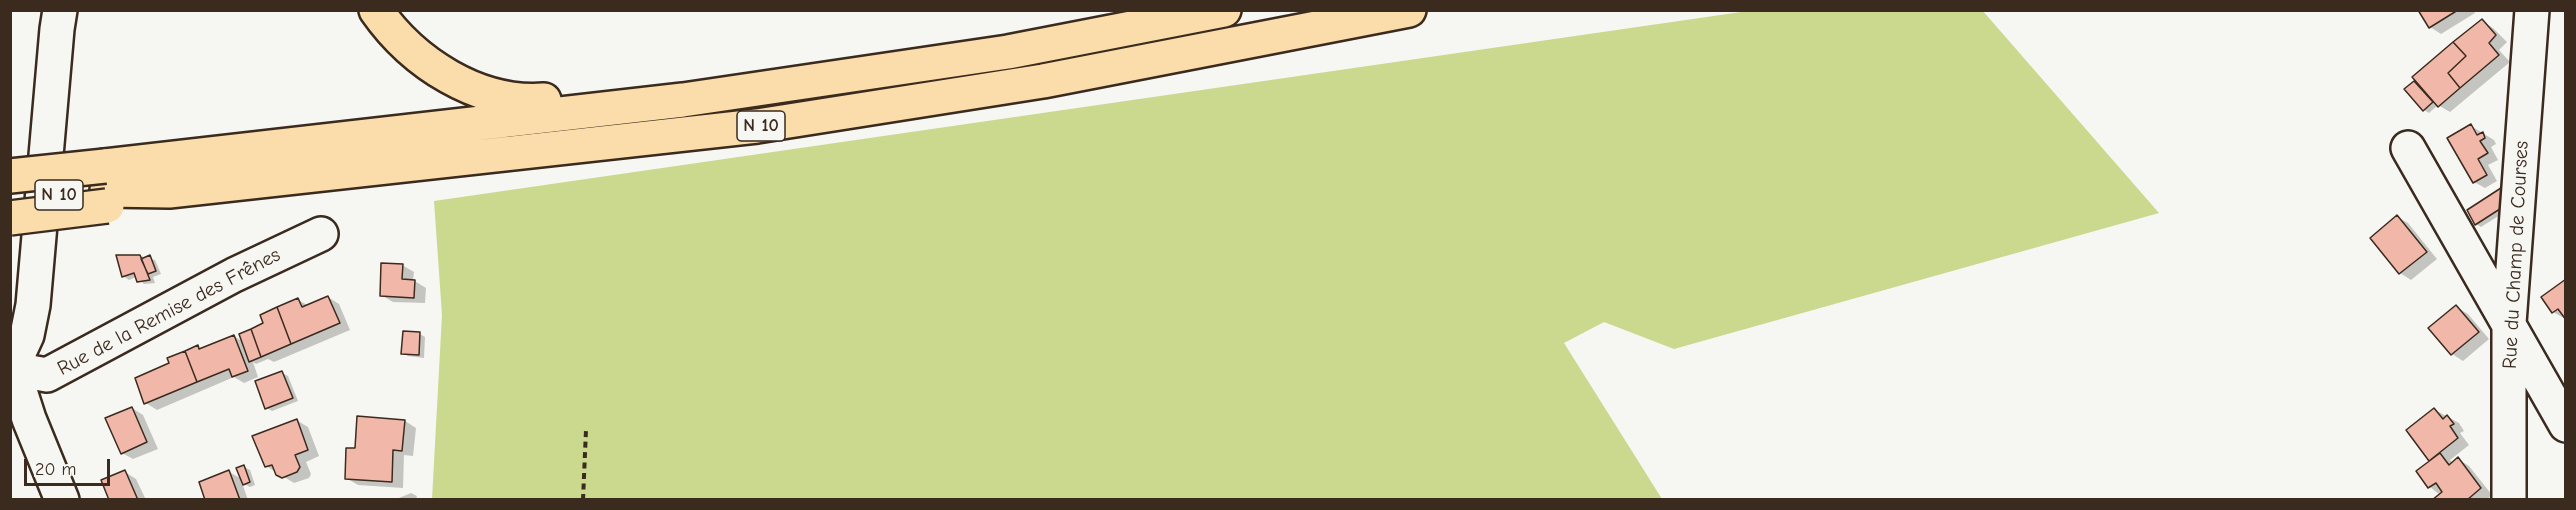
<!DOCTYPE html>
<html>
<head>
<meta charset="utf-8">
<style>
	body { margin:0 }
	#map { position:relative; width:2576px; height:510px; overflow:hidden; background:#f6f6f2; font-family:"Comic Neue",sans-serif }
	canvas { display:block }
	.frame { position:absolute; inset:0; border:12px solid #3b2a1e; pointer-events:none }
	.scale { position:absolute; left:24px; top:459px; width:86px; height:27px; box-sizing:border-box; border:3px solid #3b2a1e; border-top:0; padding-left:8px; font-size:18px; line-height:21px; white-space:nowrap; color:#3b2a1e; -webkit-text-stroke:4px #f6f6f2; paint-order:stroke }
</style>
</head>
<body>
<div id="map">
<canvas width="2576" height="510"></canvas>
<div class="frame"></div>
<div class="scale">20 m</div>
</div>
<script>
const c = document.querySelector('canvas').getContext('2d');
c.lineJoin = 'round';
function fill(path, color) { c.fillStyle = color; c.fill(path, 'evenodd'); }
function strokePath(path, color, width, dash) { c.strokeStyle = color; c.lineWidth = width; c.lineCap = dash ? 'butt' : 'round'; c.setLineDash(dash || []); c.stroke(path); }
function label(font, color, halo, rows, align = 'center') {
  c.font = font + ' "Comic Neue",sans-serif'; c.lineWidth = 6; c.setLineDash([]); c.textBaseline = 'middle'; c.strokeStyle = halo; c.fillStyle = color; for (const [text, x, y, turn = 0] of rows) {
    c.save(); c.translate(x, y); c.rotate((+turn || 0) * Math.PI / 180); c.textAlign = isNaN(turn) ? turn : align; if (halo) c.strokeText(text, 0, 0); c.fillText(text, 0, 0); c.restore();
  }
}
fill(new Path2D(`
	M1982,10L2159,213L1674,349L1604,322L1564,343L1662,499H432L442,315L434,201L1748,11Z`), '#cad98d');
fill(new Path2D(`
	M2420,10H2474L2475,13L2441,34L2430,27Z
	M2482,21L2493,28L2507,42L2499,50L2510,62L2450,112L2438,105L2429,113L2424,110L2415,83L2421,86Z
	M2471,126L2494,140L2496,144L2491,147L2498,160L2488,165L2497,181L2485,188L2474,182Z
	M2504,188L2508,210L2481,227L2476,224Z
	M2397,217L2408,223L2437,259L2411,280L2400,273Z
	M140,256L155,260L161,274L153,277L155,283L144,284L136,277L129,280L123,276Z
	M402,265L414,272L413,280L426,288L425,303L393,302L381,295Z
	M2566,281V317L2564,318L2553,312Z
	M328,297L339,304L350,330L274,362L268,359L256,364L253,362L258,377L244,383L234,377L157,410L146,403L171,364L198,347L202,350L234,336L243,342L298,300L309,306Z
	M2456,307L2468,314L2489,339L2463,361L2452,354Z
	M420,334L425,337L424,358L408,356L402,353Z
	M282,373L288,376L298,401L272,411L267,408Z
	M132,408L143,415L158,449L133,459L122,453Z
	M2435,410L2459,423L2464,431L2460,433L2469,445L2450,460L2453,463L2458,459L2469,466L2492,495L2486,500H2435L2440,495L2429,486L2431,461L2408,431Z
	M296,420L308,427L319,456L306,462L311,474L309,478L294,483L266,466Z
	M405,421L416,428L413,456L404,455L403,488L358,485L346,478Z
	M244,467L250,470L255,485L250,487L242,483L248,500H207L229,472L242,479Z
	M125,472L136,479L146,500H111Z
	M411,493L417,496L416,500H394Z`), '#0003');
const building = new Path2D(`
	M2418,10H2458L2429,28Z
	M2482,19L2496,35L2489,43L2499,55L2460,88L2448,73L2466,56L2453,42Z
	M2453,42L2466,56L2448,73L2460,88L2438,107L2412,77Z
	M2414,81L2433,102L2423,111L2404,89Z
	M2471,124L2477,135L2483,132L2485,138L2480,141L2488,153L2478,159L2487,175L2473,183L2447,138Z
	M2504,186L2503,207L2475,225L2467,210Z
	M2397,215L2427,252L2399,274L2370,238Z
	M116,255H140L150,280L137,282L134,273L122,277Z
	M150,255L156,271L148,274L141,259Z
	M381,263L403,264L402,279L415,280L414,298L380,296Z
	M2566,279V320L2558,309L2552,313L2541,297Z
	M328,296L340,323L291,344L277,307L298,298L302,307Z
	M2456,305L2479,332L2451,355L2428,328Z
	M277,307L291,344L261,357L251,329L263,323L260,315Z
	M251,329L261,357L249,362L239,334Z
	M403,331L420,332L419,355L401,354Z
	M234,335L248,371L232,377L229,369L197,382L185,351L198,345L199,349Z
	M185,351L197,382L144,404L135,378L169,363L167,358Z
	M282,371L293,398L265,409L255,381Z
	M132,407L147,442L121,454L105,418Z
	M2434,408L2443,419L2447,415L2454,424L2450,426L2458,438L2429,461L2406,430Z
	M357,416L405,420L402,451L393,450L392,482L345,479L346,448H355Z
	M297,419L308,450L295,455L300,467L297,472L282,478L276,475L272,465L265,467L252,436Z
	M2440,453L2449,465L2458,457L2481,488L2467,500H2432L2442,492L2436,483L2428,488L2416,471Z
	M244,465L250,482L243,485L236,468Z
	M125,470L138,500H109L101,480Z
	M229,470L240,500H205L199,482Z`);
fill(building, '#f1b8aa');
strokePath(building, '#3b2a1e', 1.5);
const minor = new Path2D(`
	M2408,148L2566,425
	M13,369L47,375L234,275L321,234
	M13,369L29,419L62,500
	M10,372L27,335L33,305L57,29L60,10
	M2509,500V323L2532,10`);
const major = new Path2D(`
	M376,10C413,63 478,105 544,100
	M105,166L683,100L1008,52L1224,10
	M107,190L169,191L757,126L1043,81L1409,10`);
strokePath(minor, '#3b2a1e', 38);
strokePath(major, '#3b2a1e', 38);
strokePath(new Path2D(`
	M583,500L586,430`), '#3b2a1e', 4, [6, 4.5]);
strokePath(minor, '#f6f6f2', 33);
strokePath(major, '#faddab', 33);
const majorBridge = new Path2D(`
	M10,176L105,166
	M10,218L107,206`);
strokePath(majorBridge, '#3b2a1e', 38, []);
strokePath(majorBridge, '#faddab', 33);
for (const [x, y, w] of [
	[761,126,48],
	[59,195,48]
]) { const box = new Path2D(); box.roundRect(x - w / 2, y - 15, w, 30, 4.5); c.fillStyle = '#f6f6f2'; c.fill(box); strokePath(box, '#3b2a1e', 1.5); }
label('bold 18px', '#3b2a1e', null, [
	["N 10",761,126],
	["N 10",59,195]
]);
label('20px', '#3b2a1e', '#f6f6f2', [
	["Rue du Champ de Courses",2516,255,-87],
	["Rue de la Remise des Frênes",169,312,-28]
]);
</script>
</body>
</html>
